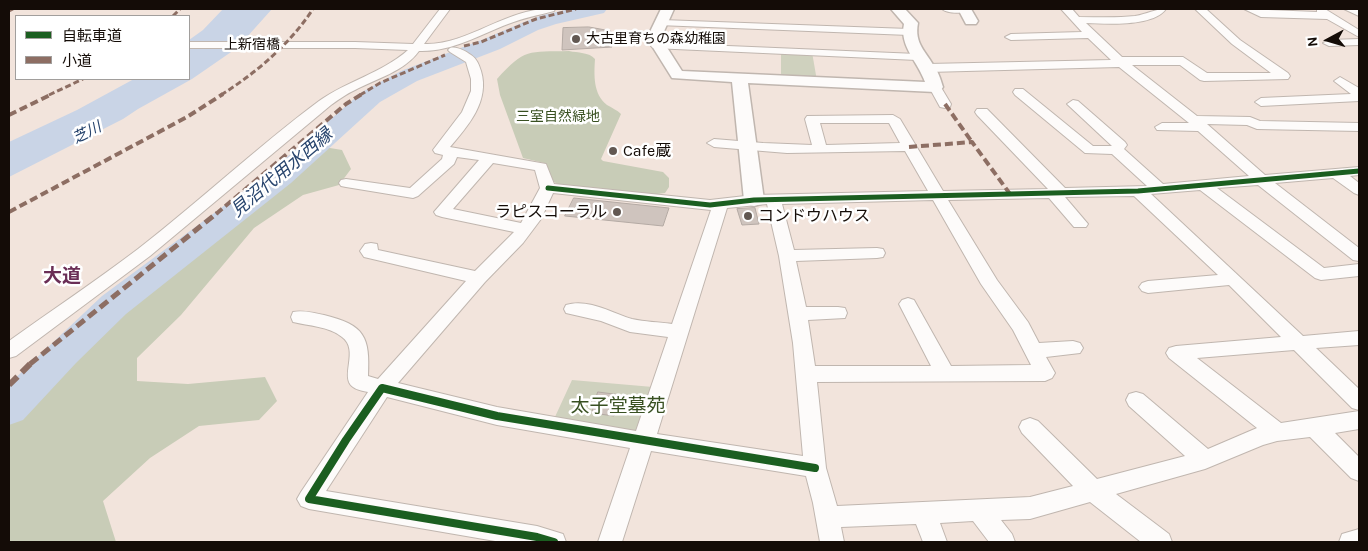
<!DOCTYPE html>
<html>
<head>
<meta charset="utf-8">
<style>
	body { margin:0 }
	#map { position:relative; width:1368px; height:551px; overflow:hidden; background:#f2e4dc; font-family:Karla,"Noto Sans JP",sans-serif }
	canvas { display:block }
	.frame { position:absolute; inset:0; border:10px solid #140c07; pointer-events:none }
	.legend { position:absolute; left:15px; top:15px; width:175px; height:65px; box-sizing:border-box; background:#fff; border:1px solid #a19e9c; margin:0; padding:6px 9px; list-style:none; font-size:15px; color:#140c07 }
	.legend li { display:flex; align-items:center; gap:10px; height:25px }
	.legend b { width:25px; border:1px solid #a19e9c }
	.north { position:absolute; left:1303px; top:15px; width:50px; height:50px; -webkit-text-stroke:4px #fff; paint-order:stroke; rotate:264deg; font-size:14px; font-weight:700; line-height:20px; text-align:center; color:#140c07 }
	.north::after { content:''; display:block; margin:auto; width:18px; height:22px; background:#140c07; clip-path:polygon(50% 0,100% 100%,50% 72%,0 100%) }
</style>
</head>
<body>
<div id="map">
<canvas width="1368" height="551"></canvas>
<div class="frame"></div>
<ul class="legend">
<li><b style="height:6px;background:#1b5e20"></b>自転車道</li>
<li><b style="height:6px;background:#8d6e63"></b>小道</li>
</ul>
<div class="north">N</div>
</div>
<script>
const c = document.querySelector('canvas').getContext('2d');
c.lineJoin = 'round';
function fill(path, color) { c.fillStyle = color; c.fill(path, 'evenodd'); }
function strokePath(path, color, width, dash) { c.strokeStyle = color; c.lineWidth = width; c.lineCap = dash ? 'butt' : 'round'; c.setLineDash(dash || []); c.stroke(path); }
function label(font, color, halo, rows, align = 'center') {
  c.font = font + ' Karla,"Noto Sans JP",sans-serif'; c.lineWidth = 5; c.setLineDash([]); c.textBaseline = 'middle'; c.strokeStyle = halo; c.fillStyle = color; for (const [text, x, y, turn = 0] of rows) {
    c.save(); c.translate(x, y); c.rotate((+turn || 0) * Math.PI / 180); c.textAlign = isNaN(turn) ? turn : align; if (halo) c.strokeText(text, 0, 0); c.fillText(text, 0, 0); c.restore();
  }
}
fill(new Path2D(`
	M781,51L812,52L817,81L781,79Z
	M572,380L653,387L638,430L632,433L554,419Z`), '#cfd1be');
fill(new Path2D(`
	M569,51C578,53 589,52 595,59C594,75 593,94 607,105C612,108 617,110 621,114L601,159L603,161L663,172L669,178V187L665,193L650,195L560,185L554,182L544,163L523,158L500,95L497,79C525,48 528,52 569,51Z
	M312,145L342,150L351,169L339,185L303,195L254,228L181,315L137,358V381L188,384L265,377L277,401L259,420L199,426L150,458L103,501L116,542H9V420L88,335L266,178Z`), '#c8ccb7');
fill(new Path2D(`
	M223,9H272L238,47L247,48L245,49L234,50L192,79L138,109L123,119L9,177V142L77,110L134,79H189V40L203,30Z`), '#c9d4e6');
fill(new Path2D(`
	M570,9H607L604,13L556,24L538,30L500,49L417,81L380,102L291,183L126,314L76,363L23,420L9,425V384L102,296L271,171L362,92L401,71L484,39L524,22L543,15Z`), '#c9d4e6');
const building = new Path2D(`
	M589,27L611,31L608,40L612,47L562,50L563,28Z
	M574,198L669,208L663,226L565,216Z
	M755,208L759,224L742,225L737,209Z
	M598,392L621,395L614,416L592,413Z`);
fill(building, '#cfc4be');
strokePath(building, '#b4aaa4', 1);
const minor = new Path2D(`
	M440,9H450L424,44C468,46 508,6 555,9L554,11C539,15 523,18 508,24C479,35 452,52 419,51C405,71 376,79 355,90C346,94 338,100 331,105L150,256L16,356L9,358V341C52,310 96,281 138,249C200,201 257,147 319,101C347,81 382,73 408,50L355,48H189V42H355L413,44Z
	M942,9H971C965,14 948,14 942,9Z
	M1061,9H1072L1079,17C1098,17 1117,18 1135,16C1147,14 1155,9 1166,9C1153,27 1107,24 1086,23L1122,57H1183L1207,73H1271L1232,44L1195,9H1206L1240,40L1288,73L1290,76L1288,79L1204,81L1200,80L1180,65H1132L1197,116L1250,117L1260,121L1359,123V131L1257,129L1247,125L1207,124L1265,175L1359,167V175L1350,176L1359,183V195L1354,193L1333,178L1275,183L1359,248V261L1353,260L1258,185L1217,188L1324,268L1359,264V276L1321,280L1315,278L1200,190L1151,194L1303,336L1359,331V345L1316,348L1359,389V410L1352,408L1294,350L1197,358L1281,423L1359,411V429L1335,433L1359,457V481L1351,478L1310,437L1277,441L1263,445L1205,469L1116,494L1169,534L1172,542H1141L1090,502L1030,519L1001,520L1012,534L1015,542H989L973,521L940,523L947,542H923L916,524L841,527L844,542H820L813,503L806,476L651,451L622,542H598L630,448L497,425L387,397L326,491L537,526L563,534L566,542H501L309,509L301,506L297,499L301,492L368,392C363,391 357,390 353,387C339,377 360,350 342,337C328,326 309,326 293,322L291,317L293,312C303,310 314,313 324,315C365,325 370,337 368,376L378,379L466,281L364,257L360,251L365,244L371,243L377,244L378,250L475,271L514,232L442,217L436,215L434,212L479,160L457,157L454,164L418,196L413,198L346,187L341,186L339,183L341,180L346,179L410,188L442,159L443,155L435,153L433,150L462,112L471,91V79L466,62L450,52L448,50L450,48C457,46 465,51 471,55C477,59 479,65 481,71C490,101 468,126 450,147L546,164L554,184L710,200L754,195L928,191L905,151L787,153L714,147L707,143L714,139L763,143L812,145L805,119L807,116L893,115L900,119L943,191L1048,189L977,115L975,112L977,109H987L1065,188L1147,186L1112,154L1085,153L1015,95L1013,92L1015,89H1023L1093,146H1112L1067,104L1073,100L1078,101L1125,142L1127,145L1124,149L1163,184L1249,176L1198,131L1157,130L1155,127L1162,123H1189L1119,67L928,72L922,68L928,64L1111,60L1088,38L1011,40L1005,37L1011,34L1082,32ZM820,123H889L900,143L826,145ZM493,163L535,170L540,188L521,223L453,209ZM553,193L711,210L672,324C659,322 645,322 632,319C612,313 588,298 566,305L564,309L566,313L601,321L630,332L668,337L636,431L497,407L398,383L485,282L523,243L541,219ZM1134,196L1218,275L1148,281L1142,283L1139,287L1142,291L1148,293L1229,285L1281,337L1176,346L1169,348L1166,353L1169,358L1257,428L1208,449L1143,394L1136,392L1129,394L1126,400L1129,406L1185,456L1097,479L1038,421L1030,418L1022,421L1019,427L1022,433L1073,486L1030,497L837,506L826,468L817,382L1045,381L1052,378L1055,373L1046,357L1080,353L1083,348L1080,343L1073,341L1039,343L1028,322L997,280L948,200L1049,198L1074,227H1086L1088,224L1065,197ZM933,200L981,284L1013,330L1031,365L951,366L914,300L908,298L902,300L899,304L931,366H815L808,320L845,318L847,313L845,308L838,307H806L796,261L877,258L883,257L885,253L883,249L877,248L794,250L782,204ZM767,204L779,256L793,343L803,456L657,434L727,208Z
	M1244,9L1317,12V9H1325L1359,30V37L1327,19L1261,17Z
	M1344,9H1359V16Z
	M662,20L909,29L914,32L909,35L658,25L657,23L658,21Z
	M1359,39V45L1329,46L1323,43L1329,40Z
	M657,43L917,54L923,57L917,60L653,48L651,46Z
	M1340,77L1359,88V101L1261,106L1255,102L1261,98L1351,94L1334,81Z
	M935,83L939,84L951,104L950,107L945,108L940,107L929,87Z
	M1359,529V542H1339L1342,534Z`);
const tertiary = new Path2D(`
	M661,9H674L661,38L682,71L925,82C918,62 899,46 904,24L891,9H905L918,23C914,44 926,51 935,68C939,73 941,81 943,87L941,90L935,92L748,83L764,200L761,204L754,206L747,204L744,200L732,82L672,78L647,38Z
	M958,9H971L978,21L976,24H966Z`);
strokePath(minor, '#c0b6af', 2);
strokePath(tertiary, '#c0b6af', 3);
fill(minor, '#fdfbfa');
fill(tertiary, '#fdfbfa');
strokePath(new Path2D(`
	M9,11L13,9
	M173,16L180,9
	M464,46L481,42L536,19L576,9
	M49,95L83,79
	M221,95C256,73 290,44 313,9
	M360,95L380,83L445,55`), '#8d6e63', 3, [6, 3]);
strokePath(new Path2D(`
	M945,104L972,142
	M9,115L52,94
	M909,147L972,142L1010,194
	M9,212L187,117L223,94
	M216,214L346,104L362,94`), '#8d6e63', 4, [8, 4]);
strokePath(new Path2D(`
	M30,364L217,213`), '#8d6e63', 5, [10, 5]);
strokePath(new Path2D(`
	M9,385L31,363`), '#8d6e63', 6, [12, 6]);
strokePath(new Path2D(`
	M548,188L710,205L754,200L1138,191L1359,171`), '#1b5e20', 5);
strokePath(new Path2D(`
	M554,542L537,537L309,499L346,440L382,388L497,416L815,468`), '#1b5e20', 8);
for (const [x, y, r, color] of [
	[576,39,5,"#625852"],
	[613,151,5,"#625852"],
	[617,212,5,"#625852"],
	[748,216,5,"#625852"]
]) { const dot = new Path2D(); dot.arc(x, y, r, 0, 2 * Math.PI); c.fillStyle = color; c.fill(dot); strokePath(dot, '#fff', 2); }
label('14px', '#140c07', '#fff', [
	["大古里育ちの森幼稚園",586,39]
], 'left');
label('14px', '#140c07', '#fff', [
	["上新宿橋",252,45]
]);
label('14px', '#385021', '#fff', [
	["三室自然緑地",558,117]
]);
label('italic 15px', '#28456e', '#fff', [
	["芝川",87,133,-26]
]);
label('16px', '#140c07', '#fff', [
	["Cafe蔵",623,151],
	["ラピスコーラル",607,212,"right"],
	["コンドウハウス",758,216]
], 'left');
label('italic 18px', '#28456e', '#fff', [
	["見沼代用水西縁",282,173,-40]
]);
label('bold 19px', '#6a2e56', '#fff', [
	["大道",62,277]
]);
label('19px', '#385021', '#fff', [
	["太子堂墓苑",618,407]
]);
</script>
</body>
</html>
